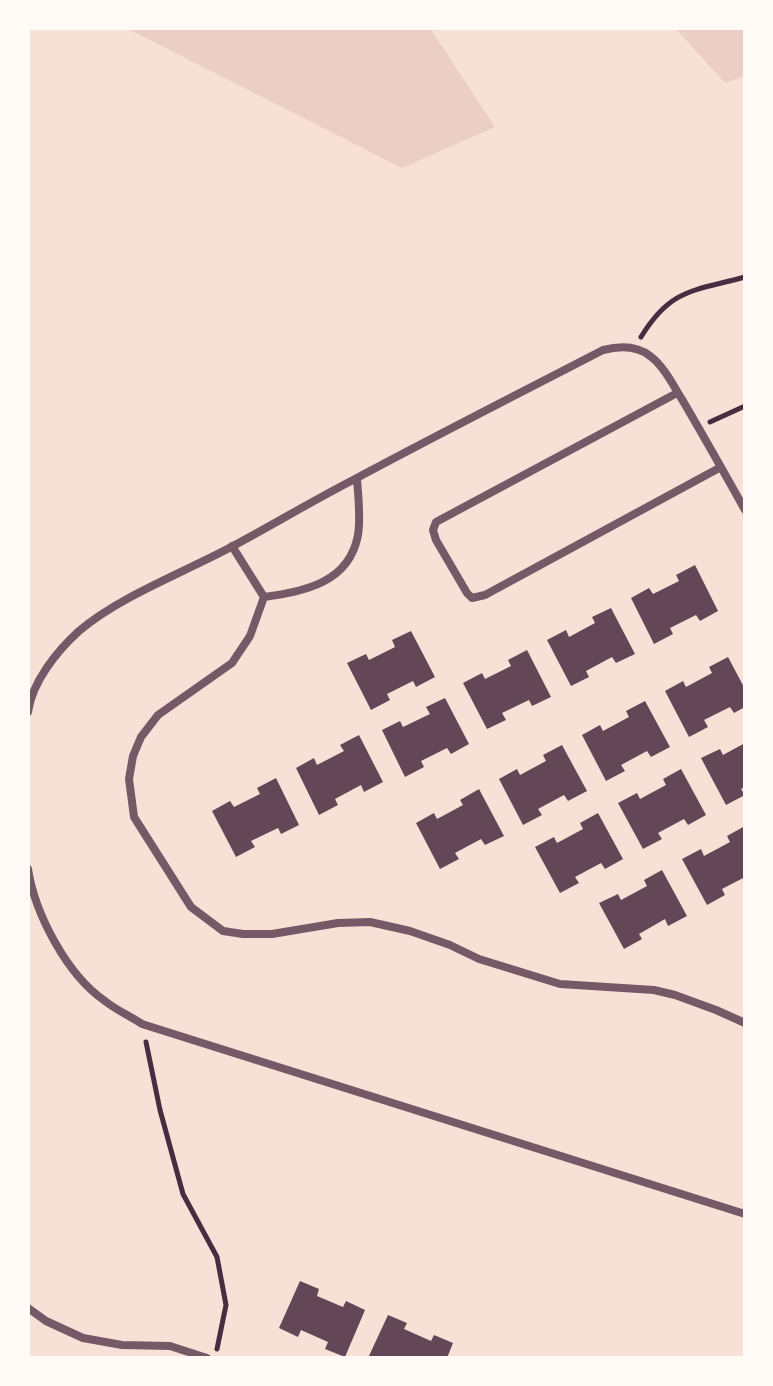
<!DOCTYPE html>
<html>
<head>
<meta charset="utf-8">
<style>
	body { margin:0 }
	#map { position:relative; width:773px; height:1386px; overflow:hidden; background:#f7e1d7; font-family:Poppins,sans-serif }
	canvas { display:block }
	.frame { position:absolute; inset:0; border:30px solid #fffaf5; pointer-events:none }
</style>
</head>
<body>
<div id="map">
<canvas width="773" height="1386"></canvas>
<div class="frame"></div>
</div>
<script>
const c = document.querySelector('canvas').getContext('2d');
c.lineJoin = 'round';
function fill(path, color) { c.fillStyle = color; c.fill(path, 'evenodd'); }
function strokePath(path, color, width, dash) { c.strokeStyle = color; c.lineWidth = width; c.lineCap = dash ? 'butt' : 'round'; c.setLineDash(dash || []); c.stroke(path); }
fill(new Path2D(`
	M126,28H430L495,127L402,168Z
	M675,28H745V76L725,83Z`), '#ebcfc5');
fill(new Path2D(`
	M695,565L718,611L700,621L696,615L670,628L673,634L654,644L631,598L649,588L653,594L679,581L676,575Z
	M611,608L635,654L616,663L612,657L586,671L589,677L571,686L547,640L566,630L569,637L595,623L592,617Z
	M411,631L435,677L416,687L413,681L387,694L390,700L371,710L347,663L366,654L369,660L395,647L392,640Z
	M527,650L551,697L532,706L529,700L502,713L506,720L487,729L463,683L482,673L485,679L511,666L508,660Z
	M728,657L745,689V707L734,713L730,707L704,720L708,727L689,737L665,691L683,681L686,687L712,673L709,667Z
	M445,698L469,744L451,754L447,748L421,761L424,767L405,777L382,730L400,721L403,727L430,714L426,707Z
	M645,701L670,747L651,757L647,751L621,765L625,771L606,781L582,735L600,725L603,731L629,717L626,711Z
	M359,735L383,782L364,792L361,785L335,799L338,805L319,815L296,768L314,758L317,765L344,751L340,745Z
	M745,743V787L741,789L745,795L726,805L701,758L720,749L723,755Z
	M562,745L587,791L568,801L564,795L538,809L542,815L523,825L499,779L517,769L520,775L546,761L543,755Z
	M681,769L706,815L688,825L684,819L658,833L662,839L643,849L618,803L637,793L640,799L666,785L663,779Z
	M276,778L299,825L281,834L278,828L251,841L255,847L236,857L212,811L230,801L234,807L260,794L257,788Z
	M479,789L504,836L485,845L481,839L455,853L459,859L440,869L416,823L434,813L437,819L463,805L460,800Z
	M598,813L623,859L605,869L601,863L575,877L579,883L560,893L535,847L554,837L557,843L583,829L580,823Z
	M745,826V877L722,889L725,895L707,905L682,859L701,849L704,856L730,842L727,836Z
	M662,870L687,916L668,926L665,919L639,934L642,939L624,949L599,903L618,894L621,900L647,886L644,880Z
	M300,1281L319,1289L317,1296L343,1307L346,1301L365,1310L345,1357L325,1349L328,1342L301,1330L298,1337L279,1328Z
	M388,1315L407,1323L404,1329L431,1341L434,1335L453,1343L447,1358H368Z`), '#644757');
strokePath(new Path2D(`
	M641,337C671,288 694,291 745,277
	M710,422L745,406
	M146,1042L160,1110L183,1194L217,1257L226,1305L217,1349`), '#4a2c40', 5);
strokePath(new Path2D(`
	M677,393L436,522L433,530L436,540L467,593L472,598L485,595L721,467
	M232,546L264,597L250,636L232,663L158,715L141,737L133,756L129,779L134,817L191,907L223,931L243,934H272L338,923L370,922L410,931L450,945L479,959L560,984L654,990L675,995L716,1010L745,1023
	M264,597C305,591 349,583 358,535C361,516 358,496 357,478
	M28,712C32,682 57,651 79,631C120,596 185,572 233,546C274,524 314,500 355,479C437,435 520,393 603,350C619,346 636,345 650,356C664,366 674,387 683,401C704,437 725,474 745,510
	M28,869C35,914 67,975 105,1001C116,1010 130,1016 142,1024L745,1214
	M28,1308L46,1321L83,1338L122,1345L170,1346L207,1358`), '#755966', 8);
</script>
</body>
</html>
